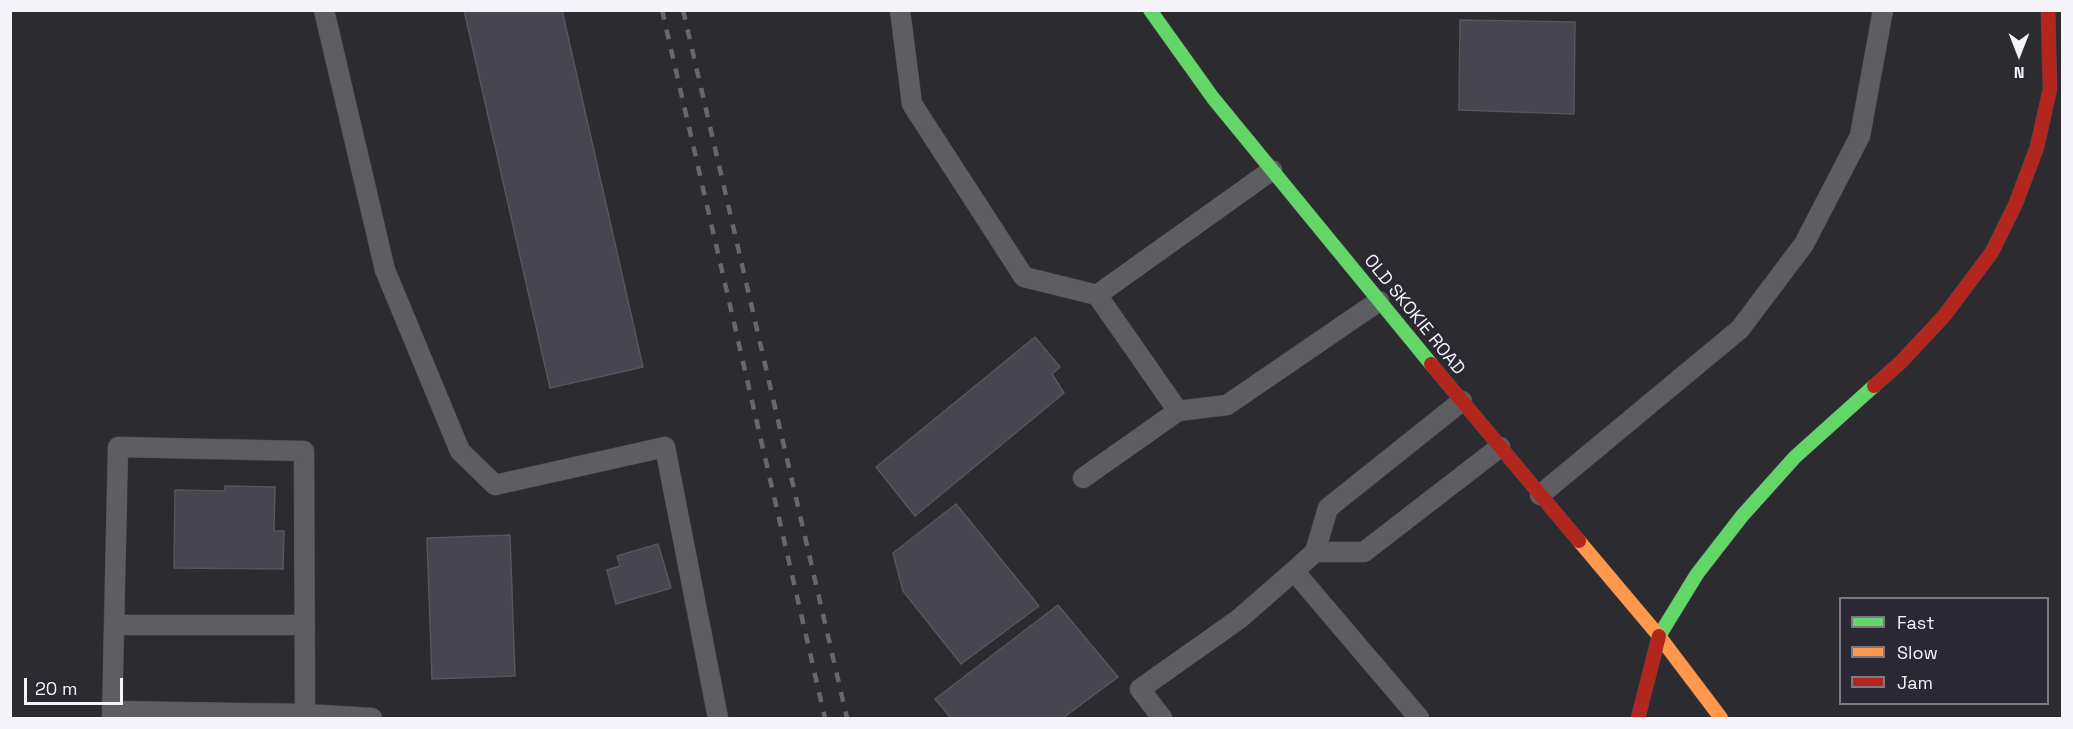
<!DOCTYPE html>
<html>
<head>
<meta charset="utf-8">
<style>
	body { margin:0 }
	#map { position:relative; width:2073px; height:729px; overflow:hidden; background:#2b2b30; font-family:"Space Grotesk",sans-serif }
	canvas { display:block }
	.frame { position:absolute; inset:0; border:12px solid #f4f3fa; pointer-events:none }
	.legend { position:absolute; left:1839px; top:597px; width:210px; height:108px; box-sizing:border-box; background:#2a2833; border:2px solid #7b7983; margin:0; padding:8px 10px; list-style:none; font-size:18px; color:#f4f3fa }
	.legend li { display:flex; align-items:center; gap:12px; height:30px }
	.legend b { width:30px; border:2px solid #7b7983 }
	.north { position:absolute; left:1989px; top:24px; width:60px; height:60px; -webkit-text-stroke:4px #2a2833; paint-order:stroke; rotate:180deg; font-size:16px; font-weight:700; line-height:24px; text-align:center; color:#f4f3fa }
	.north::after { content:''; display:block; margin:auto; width:21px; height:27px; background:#f4f3fa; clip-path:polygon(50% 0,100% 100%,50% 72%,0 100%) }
	.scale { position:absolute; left:24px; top:678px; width:99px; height:27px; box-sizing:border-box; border:3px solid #f4f3fa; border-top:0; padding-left:8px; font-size:18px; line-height:21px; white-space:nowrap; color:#f4f3fa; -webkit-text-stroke:4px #2a2833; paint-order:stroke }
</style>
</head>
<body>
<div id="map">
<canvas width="2073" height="729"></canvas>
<div class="frame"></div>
<ul class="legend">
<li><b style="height:8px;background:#63d668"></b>Fast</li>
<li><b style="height:8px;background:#ff974d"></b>Slow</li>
<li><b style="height:8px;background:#b3261e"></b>Jam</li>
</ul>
<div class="north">N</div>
<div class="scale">20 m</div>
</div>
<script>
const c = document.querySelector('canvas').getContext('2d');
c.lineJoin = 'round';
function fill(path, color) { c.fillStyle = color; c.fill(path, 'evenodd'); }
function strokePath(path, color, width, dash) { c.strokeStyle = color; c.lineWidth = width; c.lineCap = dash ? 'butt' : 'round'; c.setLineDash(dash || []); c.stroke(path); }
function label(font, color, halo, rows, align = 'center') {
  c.font = font + ' "Space Grotesk",sans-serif'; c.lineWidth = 6; c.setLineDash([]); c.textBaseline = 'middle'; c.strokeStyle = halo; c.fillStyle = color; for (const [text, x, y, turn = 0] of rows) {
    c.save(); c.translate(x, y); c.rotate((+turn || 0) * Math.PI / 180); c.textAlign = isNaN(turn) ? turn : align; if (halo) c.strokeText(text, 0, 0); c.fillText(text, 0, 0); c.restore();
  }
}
const building = new Path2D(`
	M464,10H562L643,367L550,388Z
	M1460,20L1575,22L1574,114L1459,110Z
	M1035,337L1060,367L1052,374L1064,393L915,516L876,467Z
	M225,486L275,487L274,531H284L283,569L174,568L175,490L225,491Z
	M956,504L1039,606L961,664L903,591L893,553Z
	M510,535L515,676L432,679L427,538Z
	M658,544L671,588L616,604L607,570L620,566L617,556Z
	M1058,605L1118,677L1063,718H951L935,699Z`);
fill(building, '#464550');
strokePath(building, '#56565b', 1.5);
const lane = new Path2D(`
	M324,10L385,270L460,451L495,485L665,447L718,718
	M900,10L912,104L1024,277L1097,295
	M1272,170L1097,295L1178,411L1227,405L1379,301
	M1083,478L1178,411
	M1540,495L1740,329L1804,244L1860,136L1883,10
	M1315,552H1364L1500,447
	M1294,571L1419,718
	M115,625H305
	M113,711L305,714L372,718
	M112,718L118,447L304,451L305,714
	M1162,718L1140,689L1239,619L1294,571L1315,552L1328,508L1462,401`);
const fast = new Path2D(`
	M1150,10L1213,98L1431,364
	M1659,636L1697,574L1742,516L1795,457L1874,386`);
const slow = new Path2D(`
	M1579,541L1659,636L1721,718`);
const jam = new Path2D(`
	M1431,364L1579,541
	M1874,386L1901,362L1944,316L1992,252L2016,203L2037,147L2050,89L2048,10
	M1638,718L1659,636`);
strokePath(lane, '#4a494e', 21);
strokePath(fast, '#4a494e', 15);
strokePath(slow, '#4a494e', 15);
strokePath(jam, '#4a494e', 15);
strokePath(lane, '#5e5e62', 20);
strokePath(fast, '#63d668', 14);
strokePath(slow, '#ff974d', 14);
strokePath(jam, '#b3261e', 14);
strokePath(new Path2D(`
	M662,10L825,718
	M683,10L847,718`), '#67676c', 4.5, [10, 10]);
label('18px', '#f4f3fa', '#2a2833', [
	["OLD SKOKIE ROAD",1414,315,51]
]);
</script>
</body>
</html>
